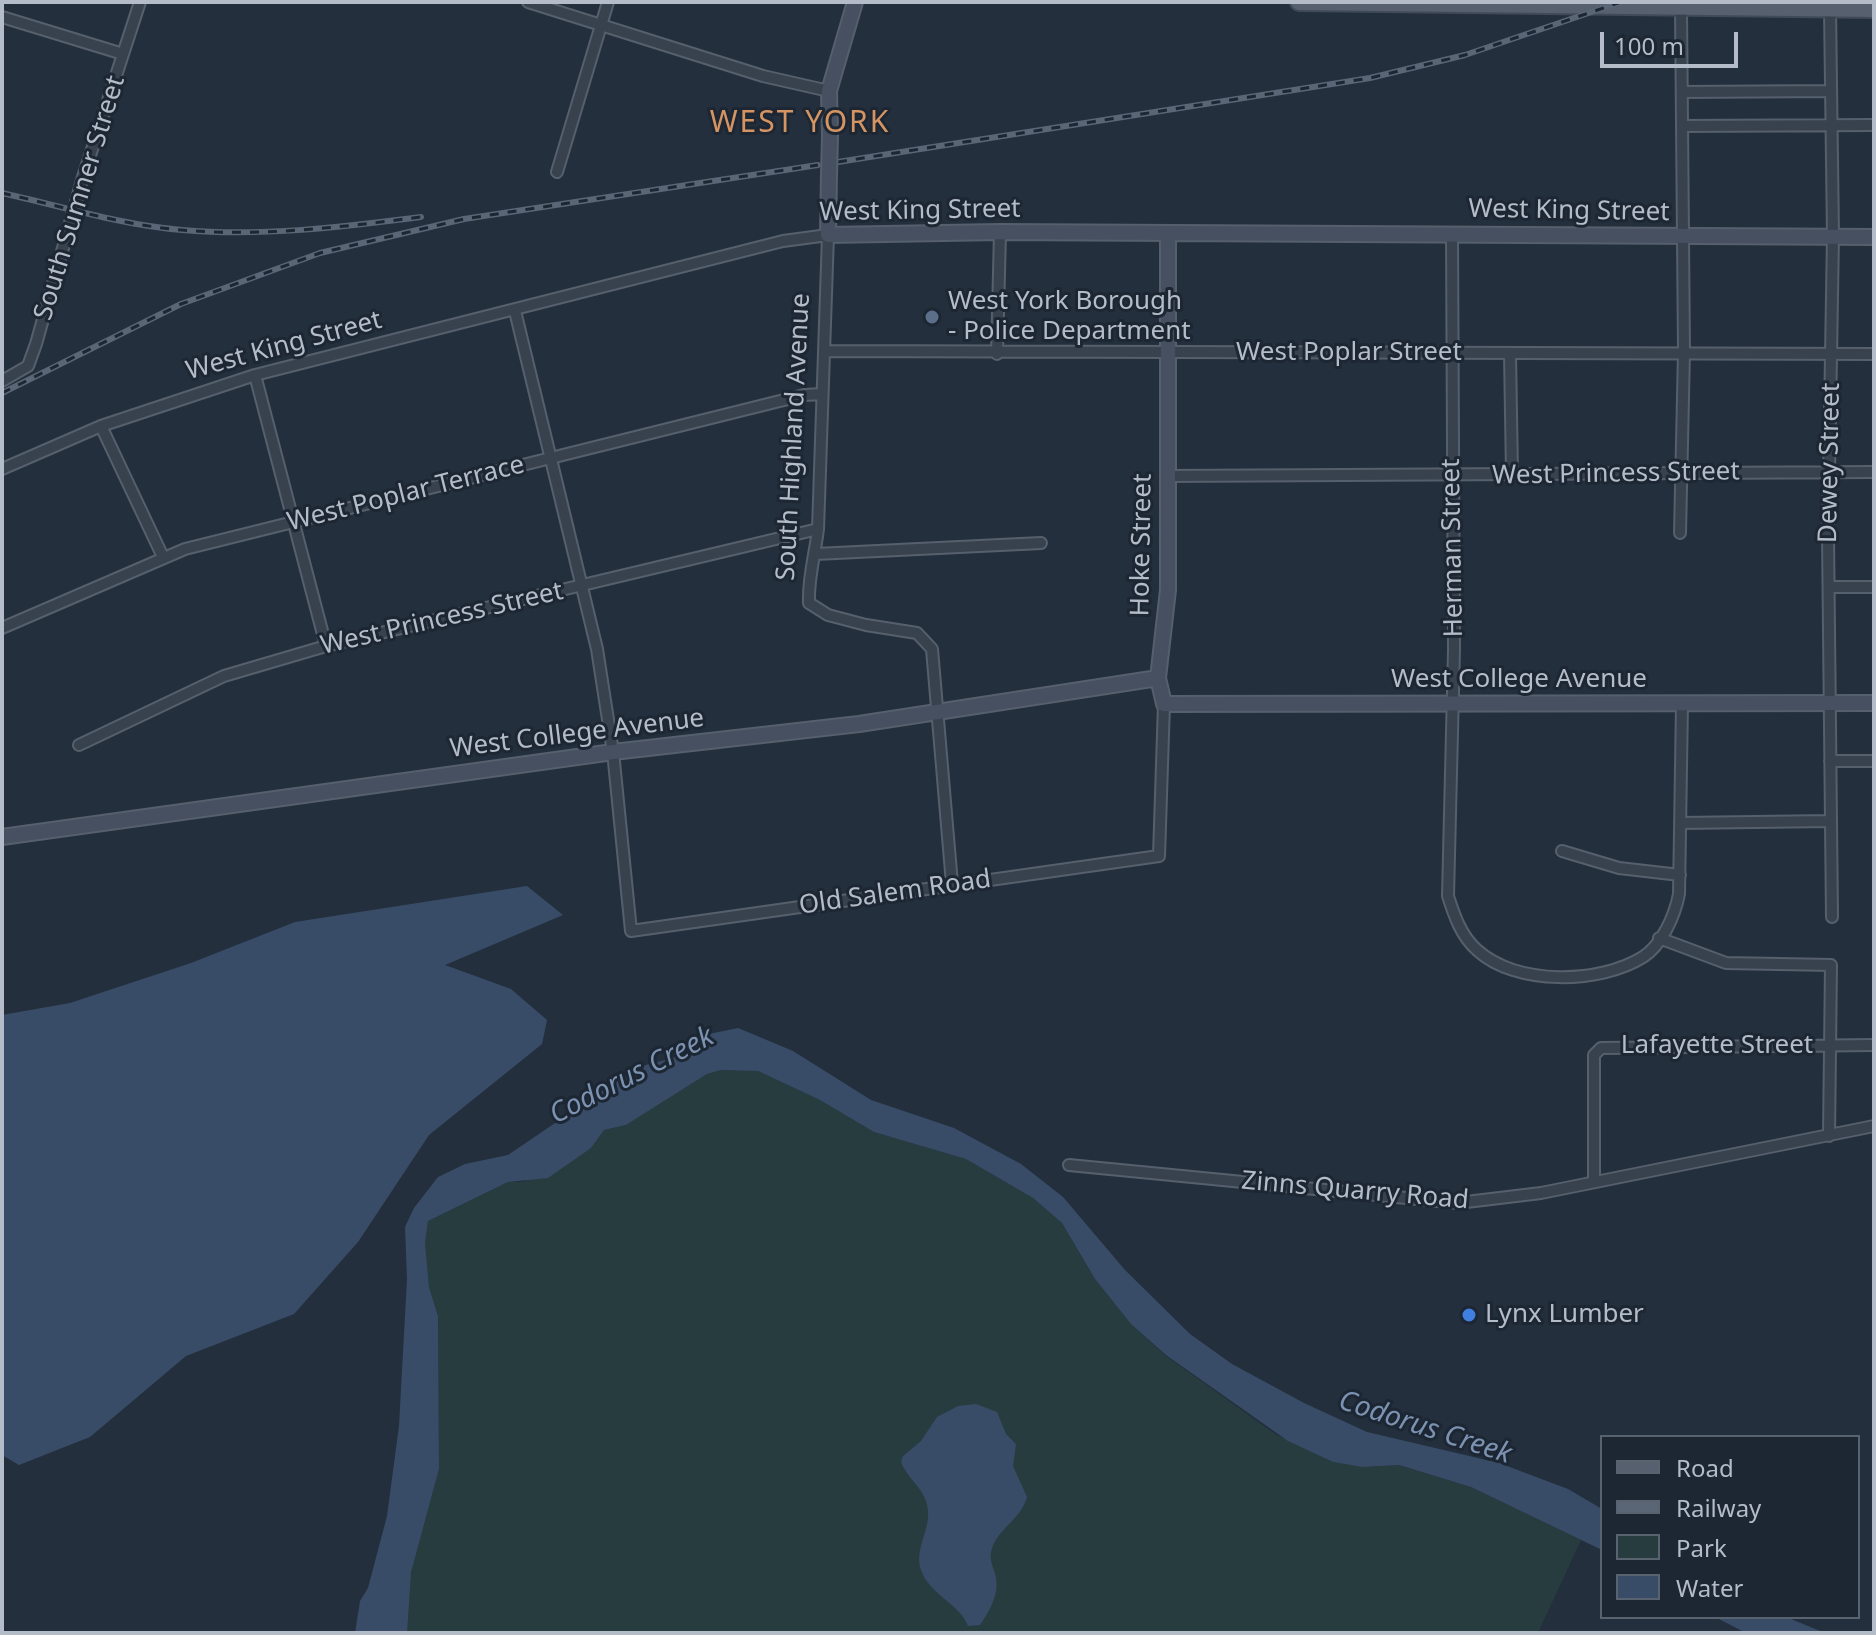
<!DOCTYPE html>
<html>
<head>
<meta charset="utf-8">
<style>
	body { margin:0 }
	#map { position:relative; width:1876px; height:1635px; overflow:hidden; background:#242f3e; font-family:"Noto Sans",sans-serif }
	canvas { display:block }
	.frame { position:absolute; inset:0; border:4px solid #b4bcc9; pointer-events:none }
	.legend { position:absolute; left:1600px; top:1435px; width:260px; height:184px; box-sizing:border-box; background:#1d2633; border:2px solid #59626f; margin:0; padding:10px 14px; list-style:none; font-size:24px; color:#b4bcc9 }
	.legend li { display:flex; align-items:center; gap:16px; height:40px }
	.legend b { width:40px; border:2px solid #59626f }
	.scale { position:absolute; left:1600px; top:32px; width:138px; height:36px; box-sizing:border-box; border:4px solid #b4bcc9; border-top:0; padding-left:10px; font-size:24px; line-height:28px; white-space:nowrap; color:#b4bcc9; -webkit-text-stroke:6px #1d2633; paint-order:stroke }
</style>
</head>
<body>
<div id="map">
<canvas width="1876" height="1635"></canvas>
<div class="frame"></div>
<ul class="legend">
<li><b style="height:10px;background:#56606e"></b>Road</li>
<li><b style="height:10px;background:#5a6575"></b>Railway</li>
<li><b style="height:22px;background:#263c3f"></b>Park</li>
<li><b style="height:22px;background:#394c67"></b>Water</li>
</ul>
<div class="scale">100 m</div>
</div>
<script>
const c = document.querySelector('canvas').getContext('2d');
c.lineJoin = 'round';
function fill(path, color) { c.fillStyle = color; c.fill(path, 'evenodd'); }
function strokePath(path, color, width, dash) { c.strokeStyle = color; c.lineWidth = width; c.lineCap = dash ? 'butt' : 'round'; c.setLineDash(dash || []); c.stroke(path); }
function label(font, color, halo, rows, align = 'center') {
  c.font = font + ' "Noto Sans",sans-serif'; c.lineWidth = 6; c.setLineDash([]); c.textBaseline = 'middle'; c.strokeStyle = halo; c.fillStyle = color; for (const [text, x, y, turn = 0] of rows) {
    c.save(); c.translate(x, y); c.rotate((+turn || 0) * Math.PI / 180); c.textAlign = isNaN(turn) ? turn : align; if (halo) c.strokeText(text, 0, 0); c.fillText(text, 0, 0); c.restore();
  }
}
fill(new Path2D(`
	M721,1070L758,1071L820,1100L874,1132L966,1159L1033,1198L1062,1223L1095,1279L1131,1324L1165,1355L1275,1434L1333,1462L1362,1467L1398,1465L1471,1487L1581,1540L1538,1633H392L395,1607L412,1569L439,1469L438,1316L429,1287L425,1243L428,1221L508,1182H523L591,1148L604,1130L626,1125L707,1074Z`), '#263c3f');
fill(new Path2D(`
	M527,886L563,915L445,965L511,989L547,1020L542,1044L429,1135L358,1242L294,1314L186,1356L90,1437L19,1465L2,1455V1015L70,1003L191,963L295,922Z
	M738,1028L793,1051L871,1100L954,1128L1021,1164L1063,1197L1125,1270L1190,1334L1232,1364L1304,1403L1367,1432L1499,1463L1568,1489L1602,1509V1550L1471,1487L1399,1465L1362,1467L1333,1462L1288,1441L1166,1355L1131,1324L1095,1279L1062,1223L1033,1198L966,1159L874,1132L820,1100L758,1071L721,1070L707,1074L626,1125L604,1130L591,1148L548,1178L508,1182L428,1221L425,1243L429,1287L438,1316L439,1469L412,1569L395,1607L392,1633H355L360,1601L368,1588L387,1516L399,1426L407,1279L405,1227L414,1208L438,1177L465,1164L508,1155L620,1079L646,1065L673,1058L709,1034Z
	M976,1404L997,1412L1006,1434L1016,1444L1013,1466L1027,1497C1021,1519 999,1528 992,1548C988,1561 994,1567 996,1578C999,1595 989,1612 980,1625L968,1626C961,1605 929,1594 921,1570C914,1550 930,1531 928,1510C926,1489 908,1480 901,1462L903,1456L921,1441L937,1417L958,1406Z
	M1715,1617H1786L1825,1633H1746Z`), '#394c67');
strokePath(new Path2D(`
	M399,1633L403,1571`), '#394c67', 16);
const street = new Path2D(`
	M528,2L763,76L829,91
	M1830,9L1833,236L1828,535L1832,917
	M2,17L123,54
	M1682,92L1831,91
	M1682,126L1874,125
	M557,172L608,2
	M1452,234L1454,650L1448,896C1454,915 1461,936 1477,950C1516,986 1600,984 1643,957C1662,945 1675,915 1679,894L1682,704
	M515,311L597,649L613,752L631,931L1159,856L1164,704
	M824,351L1874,354
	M1510,353L1512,475
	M997,354L1000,232
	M255,375L326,646
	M2,381L28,366L36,344L83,177L140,2
	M101,426L163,557
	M2,469L101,426L255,375L783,241L828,235L818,529C815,555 808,577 809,603L828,615L866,625L917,633L932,649L952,884
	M1166,476L1874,472
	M1680,533L1684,352L1681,8
	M816,554L1041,543
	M1829,587H1874
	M2,628L185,549L804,395L822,394
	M79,745L224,676L326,646L818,529
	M1830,761H1874
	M1680,823L1829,821
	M1562,851L1619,868L1680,875
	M1659,938L1726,963L1831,965L1829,1136
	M1069,1165L1458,1203L1541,1193L1874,1126
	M1594,1181V1055L1601,1048L1874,1045`);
const secondary = new Path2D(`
	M830,136L829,91L855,2
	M829,175L828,235L1000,232L1874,237
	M1168,233V590L1158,678L1164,704L1874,703
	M2,837L613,752L859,724L1158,678`);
const primary = new Path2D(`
	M1299,2L1874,9`);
strokePath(street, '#565f6c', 14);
strokePath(secondary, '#565f6c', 18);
strokePath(primary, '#414a57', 20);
strokePath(street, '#38414e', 10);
strokePath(secondary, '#465061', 14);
strokePath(primary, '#56606e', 16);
const rail = new Path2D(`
	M838,162L1370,78L1465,55L1621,2
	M2,193C61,206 121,225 182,230C262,237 342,227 421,217
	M2,393L181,304L320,253L464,219L818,165`);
strokePath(rail, '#5a6575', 6);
strokePath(rail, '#1d2633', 3, [9]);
const secondaryBridge = new Path2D(`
	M829,175L830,136`);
strokePath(secondaryBridge, '#565f6c', 18, []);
strokePath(secondaryBridge, '#465061', 14);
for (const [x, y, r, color] of [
	[932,317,8,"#5c6f8a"],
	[1469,1315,8,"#3f7fe0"]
]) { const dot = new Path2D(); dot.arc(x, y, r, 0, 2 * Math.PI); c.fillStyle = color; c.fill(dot); strokePath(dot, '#1d2633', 3); }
label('26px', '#b4bcc9', '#1d2633', [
	["South Sumner Street",80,198,-73],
	["West King Street",920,211,-1],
	["West King Street",1569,211,1],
	["West King Street",284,346,-15],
	["West Poplar Street",1349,353],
	["South Highland Avenue",794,437,-87],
	["Dewey Street",1830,463,-89],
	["West Princess Street",1616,474,-1],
	["West Poplar Terrace",406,494,-14],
	["Hoke Street",1142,545,-89],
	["Herman Street",1453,548,-91],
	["West Princess Street",442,619,-13],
	["West College Avenue",1519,680],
	["West College Avenue",577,734,-7],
	["Old Salem Road",895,893,-8],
	["Lafayette Street",1717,1046],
	["Zinns Quarry Road",1355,1191,5]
]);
label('26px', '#b4bcc9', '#1d2633', [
	["West York Borough",948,302],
	["- Police Department",948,332],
	["Lynx Lumber",1485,1315]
], 'left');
label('italic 28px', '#7c92b1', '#1d2633', [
	["Codorus Creek",632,1076,-27],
	["Codorus Creek",1425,1428,18]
]);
c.letterSpacing = '2px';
label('30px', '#d59563', '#1d2633', [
	["WEST YORK",800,123]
]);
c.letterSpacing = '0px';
</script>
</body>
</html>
